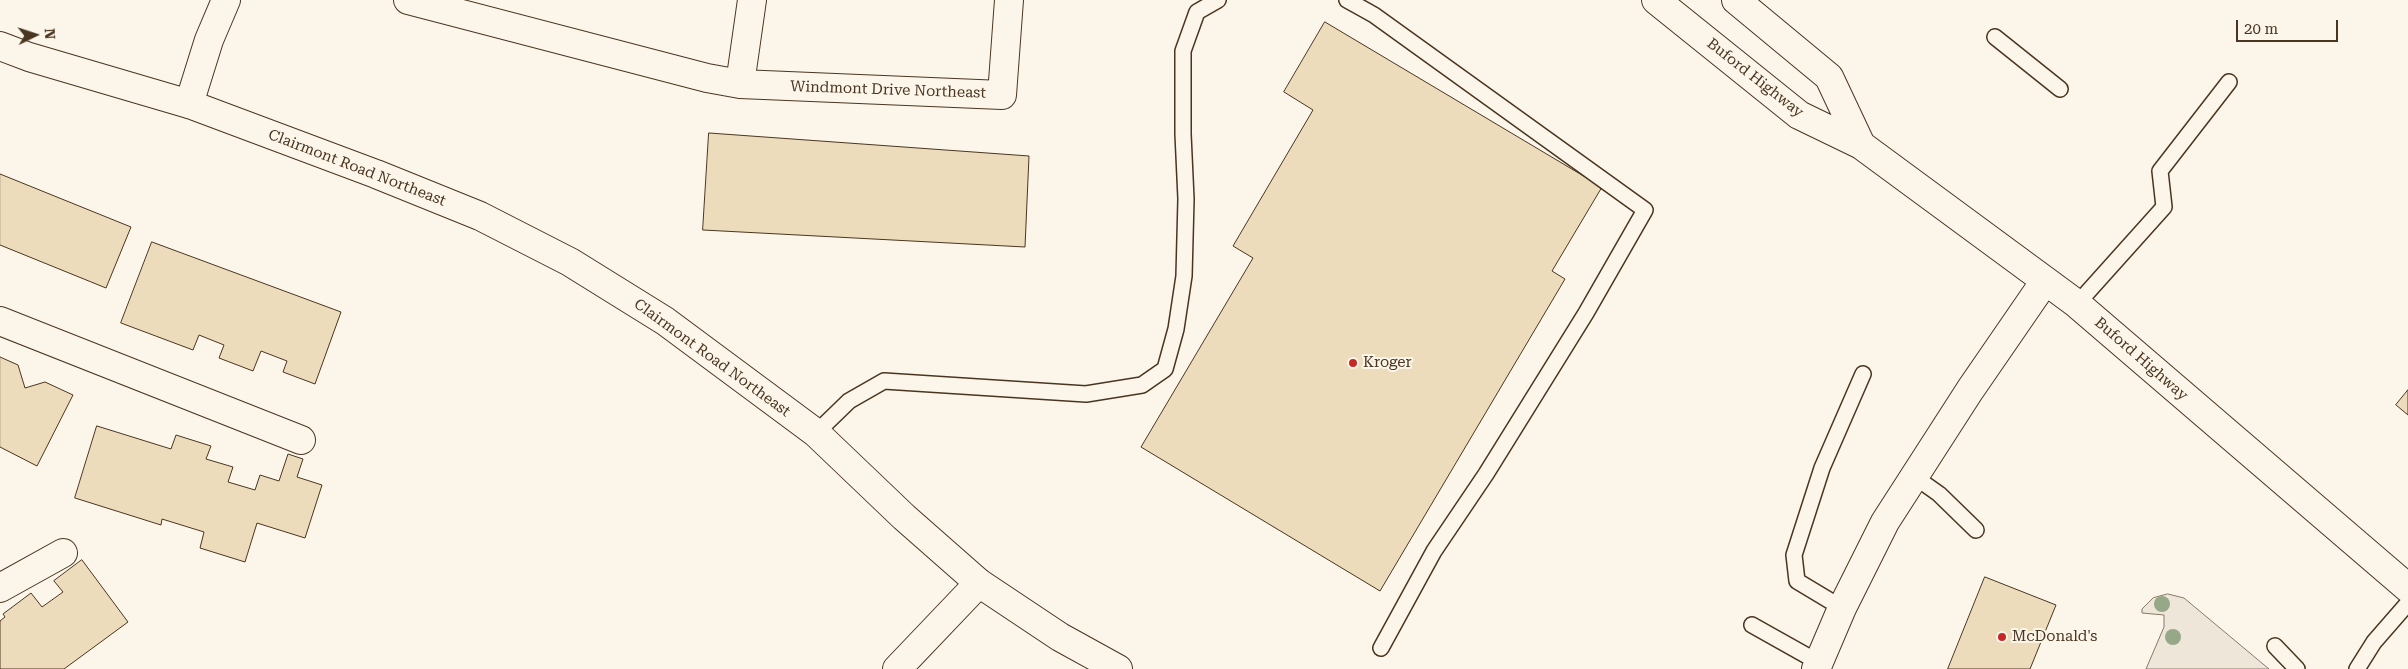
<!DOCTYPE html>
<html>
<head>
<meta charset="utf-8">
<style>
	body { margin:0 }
	#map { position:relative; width:2408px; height:669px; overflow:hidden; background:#fbf6e9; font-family:"Roboto Serif",serif }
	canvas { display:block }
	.north { position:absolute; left:10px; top:10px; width:50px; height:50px; -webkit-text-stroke:4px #fbf6e9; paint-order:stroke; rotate:86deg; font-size:14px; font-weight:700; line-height:20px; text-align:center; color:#4a3520 }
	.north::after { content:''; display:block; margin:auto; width:18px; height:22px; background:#4a3520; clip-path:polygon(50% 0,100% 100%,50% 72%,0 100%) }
	.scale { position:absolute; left:2236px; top:20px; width:102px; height:22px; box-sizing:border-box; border:2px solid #4a3520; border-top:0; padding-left:6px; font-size:15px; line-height:18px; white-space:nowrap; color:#4a3520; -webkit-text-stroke:4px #fbf6e9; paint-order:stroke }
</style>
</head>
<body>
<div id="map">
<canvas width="2408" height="669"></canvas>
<div class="north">N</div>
<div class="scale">20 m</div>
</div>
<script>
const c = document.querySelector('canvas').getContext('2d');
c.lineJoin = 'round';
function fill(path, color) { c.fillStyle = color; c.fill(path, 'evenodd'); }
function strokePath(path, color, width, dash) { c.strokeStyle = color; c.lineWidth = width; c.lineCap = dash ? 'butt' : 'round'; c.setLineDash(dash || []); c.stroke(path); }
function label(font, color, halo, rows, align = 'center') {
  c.font = font + ' "Roboto Serif",serif'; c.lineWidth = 4; c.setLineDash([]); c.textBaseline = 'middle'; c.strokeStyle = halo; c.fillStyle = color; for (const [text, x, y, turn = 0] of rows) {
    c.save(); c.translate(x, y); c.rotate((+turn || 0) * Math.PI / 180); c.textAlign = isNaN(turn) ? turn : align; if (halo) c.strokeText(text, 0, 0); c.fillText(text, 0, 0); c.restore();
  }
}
const green = new Path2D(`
	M2168,594L2184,598L2269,669H2146L2164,627V615L2142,613V609L2153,598Z`);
fill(green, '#ede6d9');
strokePath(green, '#887966', 1);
const building = new Path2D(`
	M1325,22L1602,187L1552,271L1565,279L1380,591L1141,447L1253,258L1233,246L1313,110L1284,92Z
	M709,133L1029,156L1025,247L703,230Z
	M0,174L131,227L106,288L0,245Z
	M152,242L341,312L315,384L283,372L287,361L261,351L253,371L219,358L224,345L199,335L193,350L121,323Z
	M0,357L18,365L25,388L45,382L73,395L37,466L0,447Z
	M2408,390V415L2396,405Z
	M97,426L171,449L176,435L211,446L206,459L233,467L228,482L255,490L260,475L279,481L288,454L303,459L297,477L322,485L305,538L257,523L245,562L200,548L204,532L162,519L161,525L75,498Z
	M82,560L128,622L64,669H0V621L5,617L3,614L31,593L42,607L63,592L54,581Z
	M1985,577L2056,605L2030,669H1948Z`);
fill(building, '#ecdcbc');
strokePath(building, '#4a3520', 1);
const service = new Path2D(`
	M1347,0L1374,15L1645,210L1586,313L1486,474L1434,551L1381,648
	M1995,37L2060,89
	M2077,304L2164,207L2160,171L2229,82
	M816,433L849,401L884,381L1086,394L1142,385L1165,369L1176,329L1184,276L1186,199L1183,134V51L1197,12L1218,0
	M1915,477L1939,494L1976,530
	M1842,608L1797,581L1794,555L1822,468L1863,374
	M1752,625L1818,662
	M2275,646L2297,669
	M2357,669L2374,642L2408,603`);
const minor = new Path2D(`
	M408,0L707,78L740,84L1002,95L1009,0
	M740,84L752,0
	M189,104L209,40L226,0
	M0,321L301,440
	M0,588L63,553
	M897,669L979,583
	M1816,669L1842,608L1885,522L1970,390L2045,281`);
const primary = new Path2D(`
	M1656,0L1799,115L1861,145L2077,304L2408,588
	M1736,0L1829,77L1861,145
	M0,46L29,57L189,104L376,174L480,216L570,262L665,321L816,433L904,517L979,583L1060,637L1118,669`);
strokePath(service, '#4a3520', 18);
strokePath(minor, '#4a3520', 30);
strokePath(primary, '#4a3520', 30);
strokePath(service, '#fbf6e9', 15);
strokePath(minor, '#fbf6e9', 28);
strokePath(primary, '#fbf6e9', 28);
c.fillStyle = '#96a887';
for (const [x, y] of [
	[2162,604],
	[2173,637]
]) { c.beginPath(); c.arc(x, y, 8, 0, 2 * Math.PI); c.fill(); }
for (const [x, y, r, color] of [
	[1353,363,5,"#c62828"],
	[2002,637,5,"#c62828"]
]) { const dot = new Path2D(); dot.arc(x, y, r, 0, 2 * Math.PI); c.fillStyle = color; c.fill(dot); strokePath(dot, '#fbf6e9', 2); }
label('15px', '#4a3520', '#fbf6e9', [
	["Buford Highway",1755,78,38],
	["Windmont Drive Northeast",888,90,2],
	["Clairmont Road Northeast",357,168,21],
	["Clairmont Road Northeast",712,358,36],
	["Buford Highway",2141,359,41]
]);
label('15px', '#4a3520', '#fbf6e9', [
	["Kroger",1363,363],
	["McDonald's",2012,637]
], 'left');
</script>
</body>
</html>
